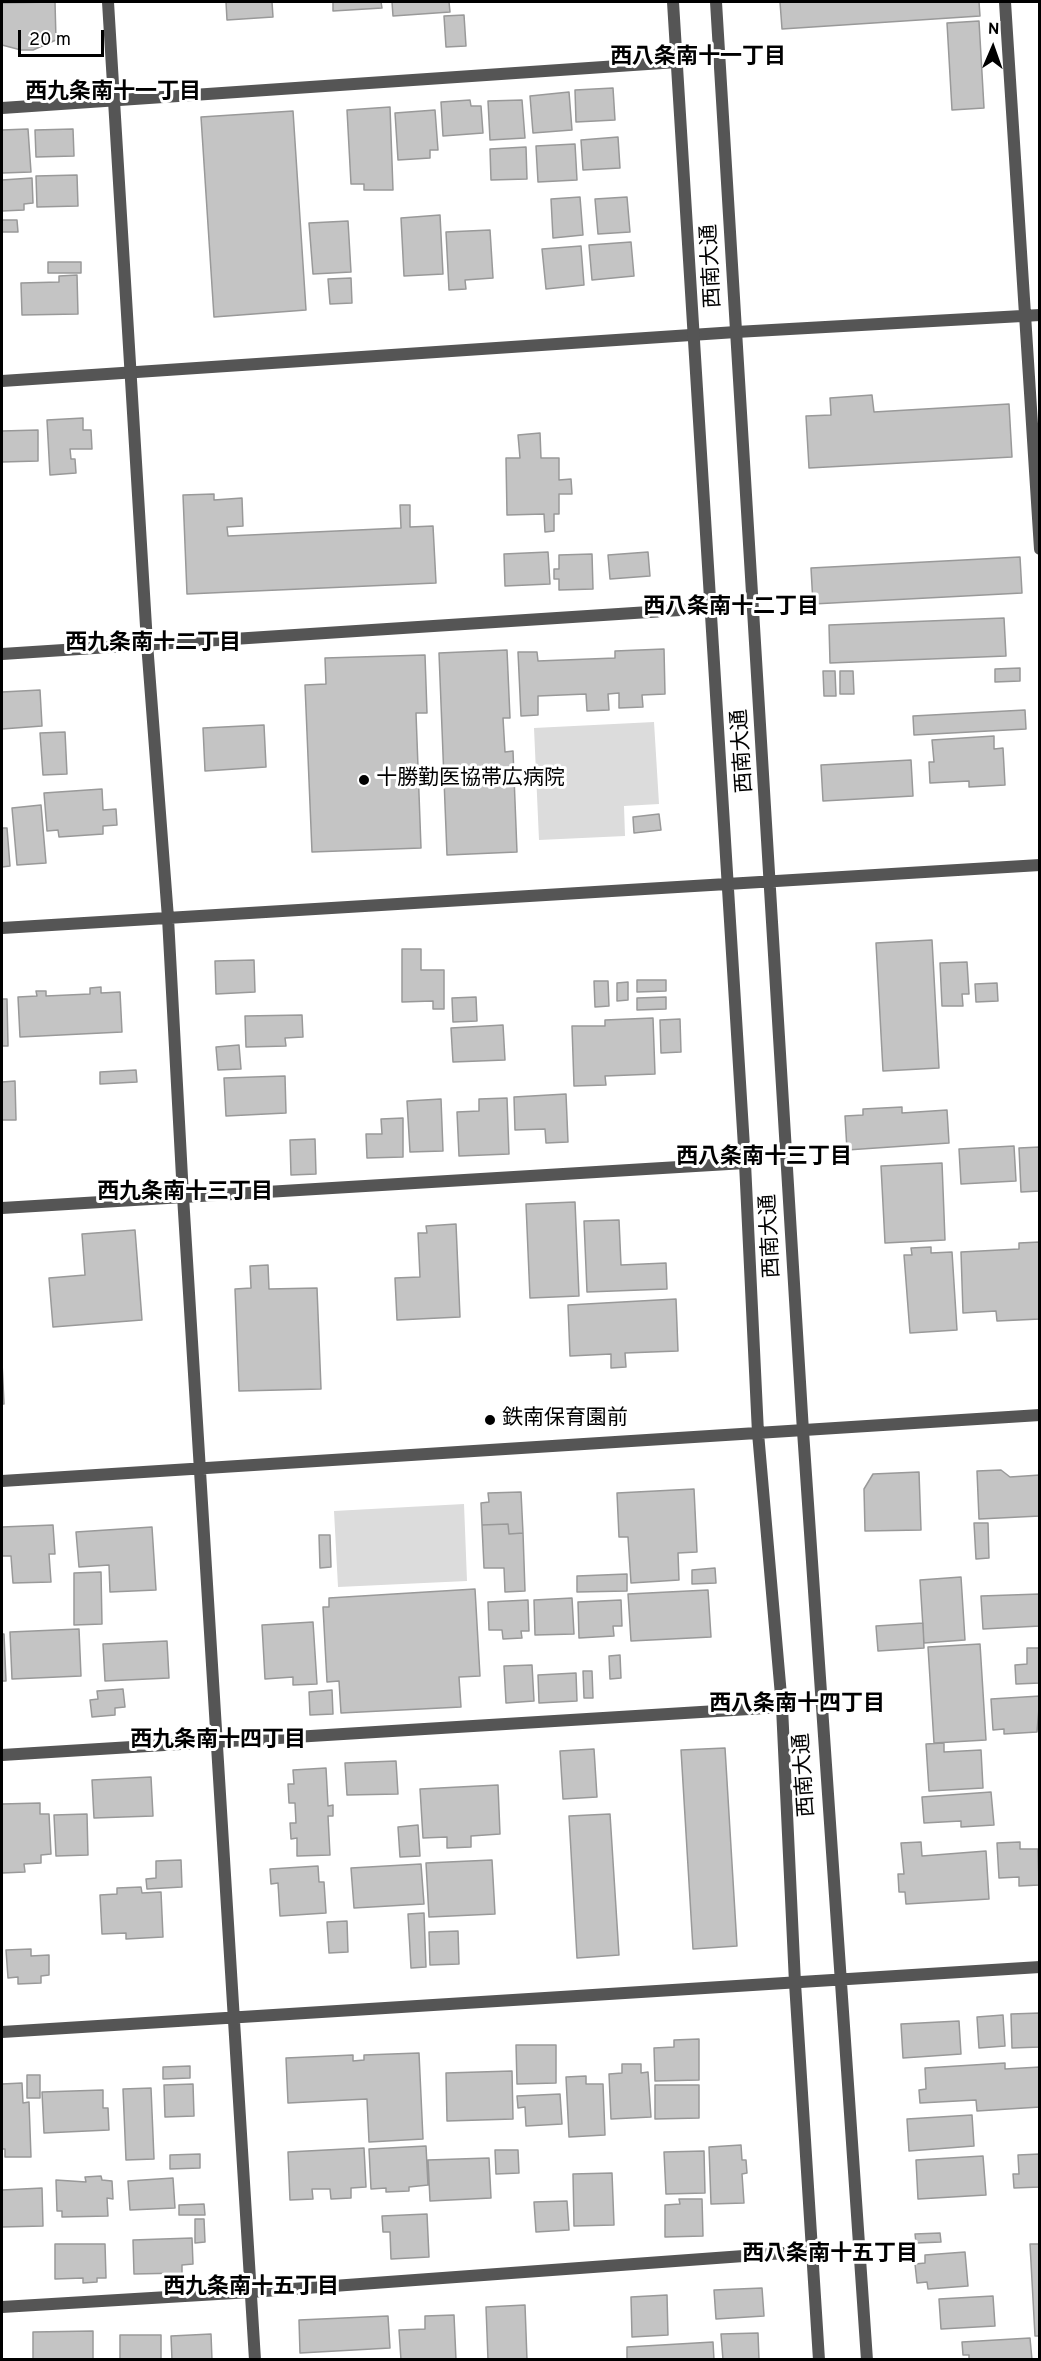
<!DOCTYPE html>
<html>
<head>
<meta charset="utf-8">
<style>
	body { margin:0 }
	#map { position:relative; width:1041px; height:2361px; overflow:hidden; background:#fff; font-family:Overpass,sans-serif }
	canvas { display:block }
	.frame { position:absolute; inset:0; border:3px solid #000; pointer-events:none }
	.north { position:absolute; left:963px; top:18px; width:60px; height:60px; -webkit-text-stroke:4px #fff; paint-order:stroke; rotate:2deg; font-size:16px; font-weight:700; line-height:24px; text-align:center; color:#000 }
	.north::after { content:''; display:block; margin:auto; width:21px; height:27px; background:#000; clip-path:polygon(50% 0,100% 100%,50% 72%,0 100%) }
	.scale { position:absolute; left:18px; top:30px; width:86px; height:27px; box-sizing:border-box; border:3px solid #000; border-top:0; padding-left:8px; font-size:18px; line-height:21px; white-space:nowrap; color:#000; -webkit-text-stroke:4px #fff; paint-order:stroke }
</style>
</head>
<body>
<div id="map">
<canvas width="1041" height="2361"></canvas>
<div class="frame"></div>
<div class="north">N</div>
<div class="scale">20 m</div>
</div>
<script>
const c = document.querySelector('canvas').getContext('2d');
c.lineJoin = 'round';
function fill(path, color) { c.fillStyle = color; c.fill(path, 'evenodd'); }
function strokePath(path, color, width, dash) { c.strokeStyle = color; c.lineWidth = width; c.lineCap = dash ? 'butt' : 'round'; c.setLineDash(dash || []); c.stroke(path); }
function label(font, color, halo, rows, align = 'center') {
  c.font = font + ' Overpass,"Noto Sans JP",sans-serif'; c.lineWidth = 6; c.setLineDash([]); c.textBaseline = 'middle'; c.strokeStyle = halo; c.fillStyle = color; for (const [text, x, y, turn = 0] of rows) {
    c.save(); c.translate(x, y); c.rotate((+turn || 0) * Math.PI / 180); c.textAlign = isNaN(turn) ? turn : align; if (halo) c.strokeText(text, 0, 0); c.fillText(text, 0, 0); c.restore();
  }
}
fill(new Path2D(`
	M654,722L659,804L624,806L625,836L539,840L534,728Z
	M464,1504L467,1581L338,1587L334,1511Z`), '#dcdcdc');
const building = new Path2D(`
	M55,2L56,40L33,50H21L2,45V3Z
	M226,2H272L273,17L227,20Z
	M333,2H381L382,8L333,11Z
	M392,2H449L450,12L393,16Z
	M780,2H979L980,16L782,29Z
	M464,15L466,46L446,47L444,16Z
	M979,21L984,108L952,110L947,23Z
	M613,88L615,120L576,122L575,90Z
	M569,92L572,130L533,133L530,96Z
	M470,100L471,106H481L483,133L443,136L441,102Z
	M522,100L525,138L490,140L488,101Z
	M390,107L393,190H364V184H351L347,110Z
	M435,110L438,150H430V158L398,160L395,113Z
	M293,111L306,310L214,317L201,117Z
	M28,129L31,172L2,173V130Z
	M73,129L74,156L36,157L35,130Z
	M618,137L620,168L583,170L581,140Z
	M575,144L577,180L538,182L536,146Z
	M526,147L527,179L491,180L490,149Z
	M77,175L78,206L37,207L36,176Z
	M32,178L33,203L24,204V210L2,211V180Z
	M580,197L583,235L553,238L551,199Z
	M627,197L630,232L598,234L595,199Z
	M440,215L443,274L404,276L401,218Z
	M2,220H17L18,232H2Z
	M348,221L351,272L313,274L309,223Z
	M490,230L493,278L465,280L466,289L449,290L446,232Z
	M631,242L634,276L592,280L589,245Z
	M581,246L584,285L546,289L542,249Z
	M48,262H81V273H48Z
	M77,275L78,314L22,315L21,283L59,282V276Z
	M351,278L352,303L330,304L328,279Z
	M872,395L874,412L1009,404L1012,457L809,468L806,416L831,415L830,398Z
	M83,418V430H91L92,449H70L71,459H75L76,473L50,475L47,420Z
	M38,430V461L2,462V431Z
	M540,433L541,458H559V480L571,479L572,494H559V514H554V531L545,532L544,514L507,515L506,458H520L518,435Z
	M214,494V500L242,498L243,526L227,527L228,536L401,528L400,505H410V527L433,526L436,583L187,594L183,495Z
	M548,552L550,584L505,586L504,554Z
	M648,552L650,576L610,579L608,555Z
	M592,554L593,589L559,590V579H554V569H559V555Z
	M1020,557L1022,593L813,604L811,568Z
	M1004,618L1006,656L830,663L829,625Z
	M664,649L665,694L642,695L643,707L619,708V693L608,694L609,710L587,711L586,694L538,696V715L521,716L518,652H537L538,661L615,658V651Z
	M507,650L510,718H503L505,752L513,751L517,852L447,855L439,653Z
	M425,655L427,713H416L421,848L312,852L305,685L326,684L325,658Z
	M1020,668V681L995,682V669Z
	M823,671H835L836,696H824Z
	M840,671H853L854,694H840Z
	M40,690L42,726L2,729V692Z
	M1025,710L1026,729L914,735L913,716Z
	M264,725L266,767L205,771L203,728Z
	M65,732L67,774L43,775L40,733Z
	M994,736V749L1003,748L1005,785L969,787V781L930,783L929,762H934L932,740Z
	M911,760L913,796L823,801L821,765Z
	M102,789L103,810L116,809L117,825L103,826V834L59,837L58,830L47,831L44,793Z
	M41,805L46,863L17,865L12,808Z
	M659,814L661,830L634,833L633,817Z
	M2,828H7L10,866L2,867Z
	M932,940L939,1068L883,1071L876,943Z
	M402,949H421V970H444V1009H433V1001L402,1002Z
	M254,960L255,992L216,994L215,961Z
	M967,962L969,994H962L963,1006H942L940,963Z
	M637,980H666V991L637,992Z
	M594,981H608L609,1006L595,1007Z
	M628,982V1000L617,1001V983Z
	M997,983L998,1001L976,1002L975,984Z
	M101,987V993L120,992L122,1032L20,1037L18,997L37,996L36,991H46V996L90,994V988Z
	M476,997L477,1021L453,1022L452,998Z
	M666,997V1009L637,1010V998Z
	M2,999H7L8,1046H2Z
	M302,1015L303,1037L285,1038L286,1046L246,1047L245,1016Z
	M653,1018L655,1074L605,1076L606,1085L574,1086L572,1026H605V1020Z
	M680,1019L681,1052L661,1053L660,1020Z
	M503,1025L505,1060L453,1062L451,1028Z
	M239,1045L241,1069L218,1070L216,1047Z
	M136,1070L137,1082L100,1084V1072Z
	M285,1076L286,1113L226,1116L224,1078Z
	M15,1081L16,1120H2V1082Z
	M566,1094L568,1142L546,1143L545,1129L515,1130L514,1097Z
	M507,1098L509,1154L459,1156L457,1112L479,1111V1099Z
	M441,1099L443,1151L410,1152L407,1101Z
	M902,1107V1113L947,1110L949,1143L847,1150L845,1116L863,1115V1109Z
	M403,1118V1157L367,1158L366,1134H382L381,1119Z
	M315,1139L316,1174L291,1175L290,1140Z
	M1014,1146L1016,1181L961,1184L959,1149Z
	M1040,1147V1191L1021,1192L1019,1148Z
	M942,1163L945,1240L885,1243L881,1166Z
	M575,1202L579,1296L530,1298L526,1204Z
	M619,1220L621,1265L666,1263L667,1289L587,1292L584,1221Z
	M456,1224L460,1317L397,1320L395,1278L420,1277L418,1233H427L426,1226Z
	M135,1230L142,1320L53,1327L49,1278L85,1275L82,1234Z
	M1040,1242V1319L997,1321L996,1311L963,1313L961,1252L1019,1249V1243Z
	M931,1247V1253L952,1252L957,1330L910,1333L904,1255H912L911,1248Z
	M268,1265L269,1289L317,1288L321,1389L239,1391L235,1289L251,1288L250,1266Z
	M676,1299L678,1351L625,1353L626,1367L611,1368V1354L570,1356L568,1305Z
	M2,1362L4,1404H2Z
	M1001,1470L1010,1477L1040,1475V1516L979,1519L977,1471Z
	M919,1472L921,1530L865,1531L864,1489L873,1474Z
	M694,1489L697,1552L678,1553L679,1580L631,1583L628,1537H619L617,1493Z
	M521,1492L523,1533L509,1534L508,1524L482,1525L481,1503L489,1502L488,1493Z
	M974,1523H988L989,1558L976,1559Z
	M508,1524L509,1534L523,1533L525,1591L505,1592L504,1568H484L482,1525Z
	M53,1525L55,1554H49L51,1582L13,1583L11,1556H2V1527Z
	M152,1527L156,1590L110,1592L109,1565L79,1567L76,1532Z
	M319,1535H330L331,1567L320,1568Z
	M715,1568L716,1583L692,1584V1570Z
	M101,1572L102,1624L74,1625V1573Z
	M627,1574V1591L577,1592V1576Z
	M961,1577L965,1640L924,1643L920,1580Z
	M475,1589L480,1676L459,1677L461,1707L341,1713L339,1681L327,1682L323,1607H329V1598Z
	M708,1590L711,1637L631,1641L628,1594Z
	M1040,1594V1626L983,1629L981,1596Z
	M572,1598L574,1634L535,1635L534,1600Z
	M528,1600L529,1631H521L522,1638L503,1639L502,1630H489L488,1602Z
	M621,1600L622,1626H613L614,1636L579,1638L578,1602Z
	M313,1622L317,1684L293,1685V1677L265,1679L262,1625Z
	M923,1623L924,1648L878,1651L876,1626Z
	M79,1629L81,1676L12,1679L10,1632Z
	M2,1634H4L6,1681H2Z
	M167,1641L169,1678L105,1681L103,1644Z
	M980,1644L986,1740L934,1743L928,1647Z
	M1027,1648H1040V1683L1016,1684L1015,1665L1027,1664Z
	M620,1655L621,1678L610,1679L609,1656Z
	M532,1665L534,1701L506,1703L504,1666Z
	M583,1671H592L593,1698H584Z
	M576,1673L577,1701L539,1703L538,1675Z
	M123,1689L125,1707L115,1708V1715L92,1717L90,1700L98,1699L97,1691Z
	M332,1690L333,1714L310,1715L309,1692Z
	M1040,1696L1037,1732L1004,1734V1729L993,1730L991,1699Z
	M944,1743V1752L981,1750L983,1788L929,1791L926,1744Z
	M725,1748L737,1946L693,1949L681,1750Z
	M594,1749L597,1797L563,1799L560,1751Z
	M396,1761L398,1794L347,1795L345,1763Z
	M326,1768L328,1806L333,1805V1816H328L330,1855L297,1856V1838L291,1839L290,1823H296L295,1803H289L288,1784H294L293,1770Z
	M151,1777L153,1816L94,1818L92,1780Z
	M498,1785L500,1834L471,1836V1847L447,1848V1837L423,1838L420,1789Z
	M991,1792L994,1825L961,1827V1821L924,1823L922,1797Z
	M40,1803V1814H49L51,1854L41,1855V1863L24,1864L25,1872L2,1873V1804Z
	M87,1814L88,1855L56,1856L54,1815Z
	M610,1814L619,1955L577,1958L569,1816Z
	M418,1825L420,1856L400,1857L398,1827Z
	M921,1842L922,1856L986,1851L989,1899L906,1904L905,1892H899L898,1874H904L901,1843Z
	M1020,1842V1849H1038L1039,1885L1019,1886V1877L999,1878L997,1843Z
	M181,1860L182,1887L147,1889L146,1879L156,1878V1861Z
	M492,1860L495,1914L429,1917L426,1863Z
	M421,1864L424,1904L354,1908L351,1868Z
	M318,1866L319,1882H324L326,1913L280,1916L278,1883L271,1884L270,1869Z
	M141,1887L142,1893L161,1892L163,1937L126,1939V1933L102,1934L100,1895L117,1894V1888Z
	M424,1913L426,1967L411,1968L408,1914Z
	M347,1921L348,1952L329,1953L327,1922Z
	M458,1931L459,1964L430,1965L429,1932Z
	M31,1949V1956L49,1955V1975L41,1976V1983L18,1984V1977L8,1978L6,1950Z
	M1040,2013V2047L1012,2048L1011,2014Z
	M1003,2015L1005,2046L979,2048L977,2017Z
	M959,2021L961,2054L903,2058L901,2024Z
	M699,2039V2080L655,2081L654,2048L674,2047V2040Z
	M516,2045H556V2083L517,2084Z
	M419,2053L423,2139L369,2142L367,2099L288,2103L286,2058L353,2055V2061L364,2060V2055Z
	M1005,2063V2069L1040,2067V2107L977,2111L976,2100L920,2103L919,2090L926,2089L925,2068Z
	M622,2064H641V2073L648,2072L651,2117L611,2119L609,2074L622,2073Z
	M190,2066V2078L163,2079V2067Z
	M512,2071L513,2119L447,2121L446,2073Z
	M27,2075H40V2098H27Z
	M586,2076V2084H603L605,2135L569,2137L566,2077Z
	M22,2083L23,2103L29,2102L31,2157H5V2149H2V2084Z
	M193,2084L194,2116L165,2117L164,2085Z
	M655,2085H699V2118L655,2119Z
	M151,2088L154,2159L126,2160L123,2089Z
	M103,2090V2108H108L109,2130L44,2133L42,2092Z
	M560,2094L562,2124L526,2126L525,2107L518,2108L517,2096Z
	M972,2115L974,2146L909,2151L907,2119Z
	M741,2145L742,2160H746L747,2173L742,2174L744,2203L711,2204L709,2147Z
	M426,2146L428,2185L409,2187V2191L386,2192V2188L371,2189L369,2149Z
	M364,2148L366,2187L351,2188V2198L331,2199L330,2189H312L313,2199L290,2200L288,2152Z
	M495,2150H518L519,2173L496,2174Z
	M704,2151L705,2193L666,2194L664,2152Z
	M200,2154V2168L170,2169V2155Z
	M1040,2154V2187L1014,2188L1013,2174H1019L1018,2155Z
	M983,2156L986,2195L918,2199L916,2160Z
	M489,2158L491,2198L430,2201L428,2160Z
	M612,2173L614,2225L574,2226L573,2174Z
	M101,2176L102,2180L112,2181L113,2199L107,2198L108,2216L62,2217V2211H57L56,2180L86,2182L85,2177Z
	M173,2178L175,2208L130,2210L128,2181Z
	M42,2188L43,2226L2,2227V2190Z
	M679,2199H702L703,2236L665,2237V2205L680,2204Z
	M567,2201L569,2230L536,2232L534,2202Z
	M204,2204L205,2215H179V2205Z
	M427,2214L429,2257L391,2259L390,2232H383L382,2216Z
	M195,2219H204L205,2242L195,2243Z
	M940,2233L941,2242L916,2243L915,2234Z
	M192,2238L193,2264L182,2265V2273L134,2274L133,2240Z
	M55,2244H105L106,2278H97V2282L83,2283V2278L55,2279Z
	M1030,2244H1040V2336H1035Z
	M965,2252L968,2286L928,2289L927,2282L917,2283L915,2264L925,2263V2255Z
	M762,2288L764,2316L716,2319L714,2290Z
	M667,2295L668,2335L632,2337L631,2297Z
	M993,2296L995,2326L941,2329L939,2299Z
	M525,2305L527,2360H488L486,2307Z
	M454,2315L456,2360H401L399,2330L425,2329V2316Z
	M388,2316L390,2348L300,2353L299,2320Z
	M93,2331V2360H33V2332Z
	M758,2333L759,2360H723L721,2334Z
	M211,2334L212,2360H172L171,2336Z
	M120,2335H161V2360H120Z
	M1030,2338L1032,2360H969V2355H963L962,2342Z
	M713,2342L714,2360H627V2347Z`);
fill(building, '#c4c4c4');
strokePath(building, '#999', 1.5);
strokePath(new Path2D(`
	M1005,2L1040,549
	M2,108L677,62
	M2,381L736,332L1040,315
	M2,654L711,608
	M2,1208L745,1163
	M2,1755L782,1707
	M2,2307L251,2292L812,2251`), '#555', 12);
strokePath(new Path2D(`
	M108,2L147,643L168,918L183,1196L255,2360
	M673,2L745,1163L758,1433L782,1707L795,1983L819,2360
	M716,2L803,1431L867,2360
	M2,928L1040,865
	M2,1481L1040,1415
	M2,2032L1040,1967`), '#555', 12);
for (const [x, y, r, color] of [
	[364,780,6,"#000"],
	[490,1420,6,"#000"]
]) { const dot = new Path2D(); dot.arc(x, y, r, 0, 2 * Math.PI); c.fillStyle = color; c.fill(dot); strokePath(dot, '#fff', 2); }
label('21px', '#000', '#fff', [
	["西南大通",713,266,-93],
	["西南大通",744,751,-94],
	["西南大通",772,1236,-93],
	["西南大通",806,1775,-94]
]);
label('21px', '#000', '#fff', [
	["十勝勤医協帯広病院",376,780],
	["鉄南保育園前",502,1420]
], 'left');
label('bold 22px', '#000', '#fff', [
	["西八条南十一丁目",698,59],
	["西九条南十一丁目",113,94],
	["西八条南十二丁目",731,609],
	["西九条南十二丁目",153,645],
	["西八条南十三丁目",764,1159],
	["西九条南十三丁目",185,1194],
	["西八条南十四丁目",797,1706],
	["西九条南十四丁目",218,1742],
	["西八条南十五丁目",830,2256],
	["西九条南十五丁目",251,2289]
]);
</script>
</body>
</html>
